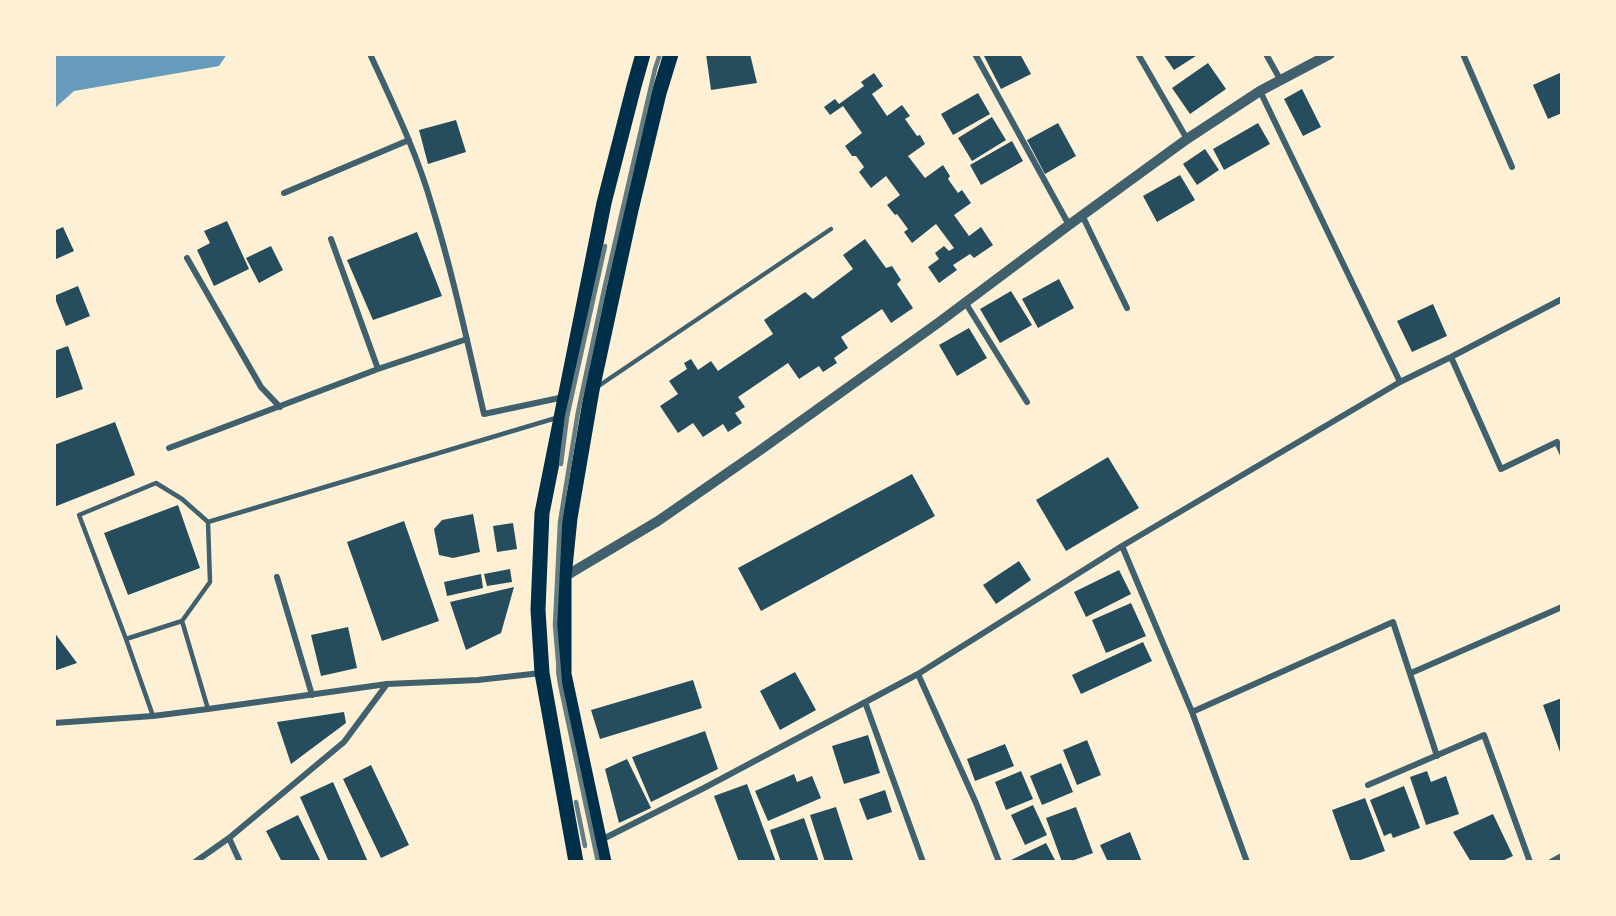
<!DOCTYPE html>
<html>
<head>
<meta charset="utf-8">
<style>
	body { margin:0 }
	#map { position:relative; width:1616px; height:916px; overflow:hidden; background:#fdf0d5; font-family:Roboto,sans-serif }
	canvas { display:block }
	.frame { position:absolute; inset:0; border:56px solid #fdf0d5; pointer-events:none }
</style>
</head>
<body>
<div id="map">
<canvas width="1616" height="916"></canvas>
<div class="frame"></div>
</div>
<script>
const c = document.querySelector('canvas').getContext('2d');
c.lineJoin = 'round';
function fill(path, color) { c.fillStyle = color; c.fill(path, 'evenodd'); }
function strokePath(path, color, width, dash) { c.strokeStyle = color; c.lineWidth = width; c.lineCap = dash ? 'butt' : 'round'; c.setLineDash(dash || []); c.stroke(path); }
fill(new Path2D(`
	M54,54H227L219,66L74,91L54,109Z`), '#669bbc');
fill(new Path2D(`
	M706,54H750L757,83L711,90Z
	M988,54H1020L1031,74L1001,89L984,56Z
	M1163,54H1199L1174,70Z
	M1208,63L1226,89L1190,114L1172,88Z
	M1562,72V113L1548,119L1533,85Z
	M874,73L883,86L872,94L887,116L902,105L910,116L905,119L917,136L920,135L925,144L908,156L925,178L943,165L950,176L948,179L958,193L962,190L971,203L954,215L969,236L981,227L993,245L974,258L970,254L953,265L957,270L939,283L928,267L939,259L935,253L944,246L949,251L954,248L936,224L912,243L904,232L908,229L897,214L895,215L887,205L900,195L886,176L871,188L859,172L864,167L856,156H852L845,146L862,133L843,106L830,115L824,107L835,99L839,104L864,86L861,82Z
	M1302,89L1321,127L1303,136L1284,99Z
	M978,93L990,114L953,135L941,114Z
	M992,117L1006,140L972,161L958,138Z
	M456,120L466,152L428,164L419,130Z
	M1058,123L1076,156L1045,174L1027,140Z
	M1258,123L1270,144L1224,170L1213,149Z
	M1012,141L1023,161L981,185L970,165Z
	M1205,149L1219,170L1197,185L1183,164Z
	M1180,175L1195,200L1157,222L1143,196Z
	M227,221L249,269L214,286L197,250L210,243L204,231Z
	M63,227L74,251L54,260V231Z
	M417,232L442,296L373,320L347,260Z
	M865,239L886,268L892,266L901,280L897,284L913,308L891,323L882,309L841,337L848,348L834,358L837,363L823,372L819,366L799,379L788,363L738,397L745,407L735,413L742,423L728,432L723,424L703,437L693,423L678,433L660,406L678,394L669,381L687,369L684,363L691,359L698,370L711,361L718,371L773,334L764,320L805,292L813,299L853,269L843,255Z
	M271,246L283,270L259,283L246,258Z
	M1059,279L1074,308L1038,328L1022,299Z
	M78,286L90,316L66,326L54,296Z
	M1011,291L1032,325L1000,343L980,309Z
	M1433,304L1447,336L1412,352L1397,321Z
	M969,328L987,358L957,376L939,345Z
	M68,346L83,389L54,399V351Z
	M115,422L135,475L54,507V445Z
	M1108,457L1139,508L1066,551L1036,500Z
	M912,474L935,516L761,611L738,568Z
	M178,505L200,568L128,595L104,533Z
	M473,514L480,552L453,558L439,555L434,529L442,520Z
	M404,521L439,621L382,641L347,542Z
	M513,523L517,549L497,552L493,526Z
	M1019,561L1031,580L996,604L983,585Z
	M510,569L512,582L487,586L484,574Z
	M1119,570L1131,594L1086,617L1074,592Z
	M481,574L483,588L447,596L444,582Z
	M514,587L501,633L466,650L450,602Z
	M1131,603L1146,636L1106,653L1092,620Z
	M348,627L357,668L321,676L311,635Z
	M54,632L77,663L54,671Z
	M1143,642L1152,661L1081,694L1072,675Z
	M795,672L816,710L780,730L760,691Z
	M693,680L702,708L600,739L591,710Z
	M1562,698V751L1560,752L1543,705Z
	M344,712L346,723L291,764L277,722Z
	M705,731L718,769L651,802L632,757Z
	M868,735L880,773L844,784L832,746Z
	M1087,740L1101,775L1077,785L1063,750Z
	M1005,744L1014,766L975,781L967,759Z
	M627,759L651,808L619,823L605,769Z
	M1061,763L1073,792L1042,805L1030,776Z
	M371,765L409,845L381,858L343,779Z
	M1021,771L1033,799L1006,810L995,782Z
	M1427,771L1431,782L1446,776L1459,814L1426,825L1410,777Z
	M794,774L797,782L812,776L821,798L768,821L755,791Z
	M333,782L368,862H329L300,797Z
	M747,784L776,862H739L714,796Z
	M1404,786L1420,828L1393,838L1391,833L1384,836L1370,800Z
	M885,790L892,812L867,820L859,799Z
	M1365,798L1385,851L1355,862H1351L1332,810Z
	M1033,805L1047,835L1025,845L1011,815Z
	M836,807L853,860L846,862H825L810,815Z
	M1076,807L1093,853L1069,862H1062L1046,818Z
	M1493,814L1513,856L1500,862H1471L1453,832Z
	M298,815L321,862H282L266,831Z
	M804,818L819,862H781L770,830Z
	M1130,832L1142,862H1108L1100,845Z
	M1046,843L1056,862H1007Z`), '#264d5e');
strokePath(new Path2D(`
	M597,387L831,229
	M208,522L556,418
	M126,639L79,515L156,483L182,499L208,522L210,582L182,621
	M153,716L126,639L182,621L208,709`), '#3f606c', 4.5);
strokePath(new Path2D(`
	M370,54C393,104 417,153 432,206C453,274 468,345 484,414L564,397
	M975,54L1069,225
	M1138,54L1187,139
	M1266,54L1281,81
	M1463,54L1512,167
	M1260,91L1400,382
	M284,193L409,140
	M1082,215L1127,308
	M331,239L378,369
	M187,258L261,387L280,407
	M965,302L1027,402
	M1451,357L1501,469L1557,442L1562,453
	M169,448L378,369L467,339
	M1122,546L1192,712L1247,862
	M277,577L312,695
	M1411,673L1562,607
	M918,674L976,803L999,862
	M865,702L923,862
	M1192,712L1393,622L1437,756
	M54,723L153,716L208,709L387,684L478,680L541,673
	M1368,785L1484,735L1530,862
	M229,838L240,862
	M601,840L704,788L918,674L1122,546L1400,382L1451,357L1562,299
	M195,862L229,838L344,742L387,684
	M1551,862L1562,856`), '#3f606c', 6);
strokePath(new Path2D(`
	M564,577L658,521L759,451L938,323L1069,225L1187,139L1260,91L1330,54`), '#3f606c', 10);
strokePath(new Path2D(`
	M576,862L542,673L538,610L542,513L604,203L634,86L643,54
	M604,862L564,674V577L570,518L592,390L631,210L659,93L671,54`), '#003049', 15);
strokePath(new Path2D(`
	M561,464L567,417L605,246
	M576,802L585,846
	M598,862L560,684L555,625L560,522L578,412L604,290L655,69L660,54`), '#657d81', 4.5);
</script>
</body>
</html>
